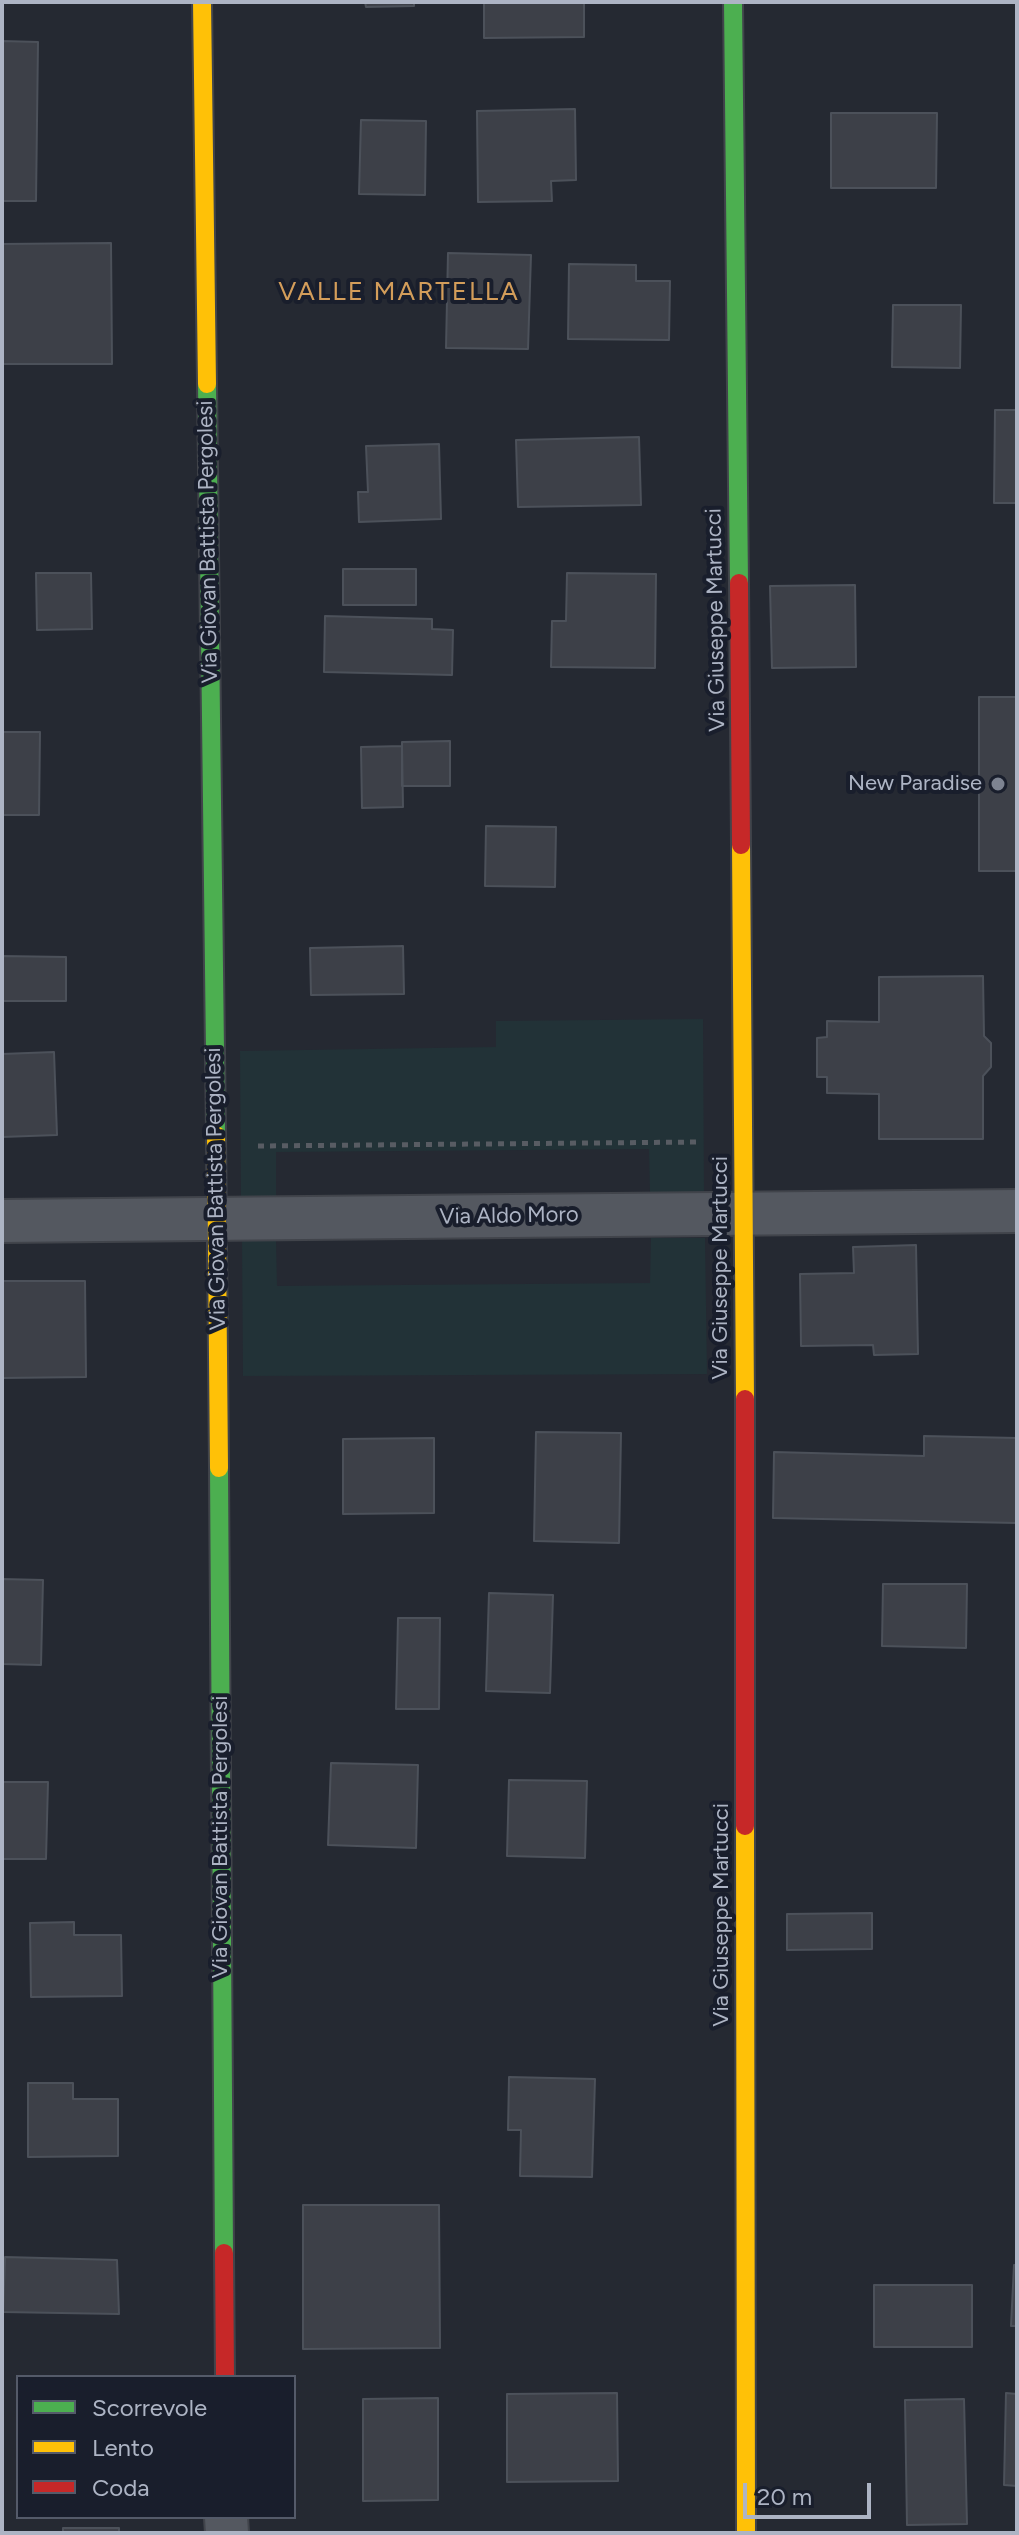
<!DOCTYPE html>
<html>
<head>
<meta charset="utf-8">
<style>
	body { margin:0 }
	#map { position:relative; width:1019px; height:2535px; overflow:hidden; background:#252932; font-family:Figtree,sans-serif }
	canvas { display:block }
	.frame { position:absolute; inset:0; border:4px solid #adb4c4; pointer-events:none }
	.legend { position:absolute; left:16px; top:2375px; width:280px; height:144px; box-sizing:border-box; background:#191e2c; border:2px solid #545a69; margin:0; padding:10px 14px; list-style:none; font-size:24px; color:#adb4c4 }
	.legend li { display:flex; align-items:center; gap:16px; height:40px }
	.legend b { width:40px; border:2px solid #545a69 }
	.scale { position:absolute; left:743px; top:2483px; width:128px; height:36px; box-sizing:border-box; border:4px solid #adb4c4; border-top:0; padding-left:10px; font-size:24px; line-height:28px; white-space:nowrap; color:#adb4c4; -webkit-text-stroke:6px #191e2c; paint-order:stroke }
</style>
</head>
<body>
<div id="map">
<canvas width="1019" height="2535"></canvas>
<div class="frame"></div>
<ul class="legend">
<li><b style="height:10px;background:#4caf50"></b>Scorrevole</li>
<li><b style="height:10px;background:#ffc107"></b>Lento</li>
<li><b style="height:10px;background:#c62828"></b>Coda</li>
</ul>
<div class="scale">20 m</div>
</div>
<script>
const c = document.querySelector('canvas').getContext('2d');
c.lineJoin = 'round';
function fill(path, color) { c.fillStyle = color; c.fill(path, 'evenodd'); }
function strokePath(path, color, width, dash) { c.strokeStyle = color; c.lineWidth = width; c.lineCap = dash ? 'butt' : 'round'; c.setLineDash(dash || []); c.stroke(path); }
function label(font, color, halo, rows, align = 'center') {
  c.font = font + ' Figtree,sans-serif'; c.lineWidth = 8; c.setLineDash([]); c.textBaseline = 'middle'; c.strokeStyle = halo; c.fillStyle = color; for (const [text, x, y, turn = 0] of rows) {
    c.save(); c.translate(x, y); c.rotate((+turn || 0) * Math.PI / 180); c.textAlign = isNaN(turn) ? turn : align; if (halo) c.strokeText(text, 0, 0); c.fillText(text, 0, 0); c.restore();
  }
}
fill(new Path2D(`
	M703,1019L704,1192L650,1193L649,1149L276,1152V1196H241L240,1051L496,1047V1021Z
	M651,1238H705L707,1374L243,1376L242,1240H276L277,1286L650,1283Z`), '#223237');
const building = new Path2D(`
	M365,2H414V6L366,7Z
	M484,2H584V37L484,38Z
	M2,41L38,42L36,201H2Z
	M575,109L576,180L551,181L552,201L478,202L477,111Z
	M831,113H937L936,188H831Z
	M361,120L426,121L425,195L359,194Z
	M111,243L112,364H2V244Z
	M448,253L531,255L528,349L446,348Z
	M569,264L636,265V281H670L669,340L568,339Z
	M893,305H961L960,368L892,367Z
	M995,410H1017V503H994Z
	M639,437L641,505L518,507L516,440Z
	M439,444L441,519L359,522L358,492H368L366,446Z
	M343,569H416V605H343Z
	M36,573H91L92,629L37,630Z
	M567,573L656,574L655,668L551,667L552,621H566Z
	M855,585L856,667L772,668L770,586Z
	M325,616L432,619V629L453,630L452,675L324,672Z
	M979,697H1017V871H979Z
	M2,732H40L39,815H2Z
	M450,741V786H402V742Z
	M402,746L403,807L362,808L361,747Z
	M486,826L556,827L555,887L485,886Z
	M403,946L404,994L311,995L310,948Z
	M2,956L66,957V1001H2Z
	M983,976L984,1036L991,1043V1067L983,1076V1139H879V1094L827,1093V1077H817V1038L827,1037V1021L879,1022V977Z
	M54,1052L57,1135L2,1137V1054Z
	M916,1245L918,1354L874,1355L873,1345L801,1346L800,1274L854,1273L853,1247Z
	M2,1281H85L86,1377L2,1378Z
	M536,1432L621,1433L619,1543L534,1541Z
	M924,1436L1017,1438V1523L773,1518L774,1452L924,1456Z
	M434,1438V1513L343,1514V1439Z
	M2,1579L43,1580L41,1665L2,1664Z
	M883,1584H967L966,1648L882,1646Z
	M489,1593L553,1595L550,1693L486,1691Z
	M398,1618H440L439,1709H396Z
	M331,1763L418,1765L416,1848L328,1845Z
	M509,1780L587,1781L585,1858L507,1856Z
	M2,1782H48L46,1859H2Z
	M872,1913V1949L787,1950V1914Z
	M74,1922V1935H121L122,1996L31,1997L30,1923Z
	M509,2077L595,2079L592,2177L520,2176L521,2130H508Z
	M28,2083H73V2099H118V2156L28,2157Z
	M303,2205H439L440,2348L303,2349Z
	M5,2257L117,2260L119,2314L3,2312Z
	M1014,2265H1017V2326H1011Z
	M874,2285H972V2347H874Z
	M617,2393L618,2481L507,2482V2394Z
	M1006,2393L1017,2394V2486L1004,2485Z
	M438,2398V2500L363,2501V2399Z
	M964,2399L967,2524L907,2525L905,2400Z
	M63,2528H119V2533H63Z`);
fill(building, '#3d4048');
strokePath(building, '#4c515a', 2);
const street = new Path2D(`
	M2,1221L1017,1211
	M226,2517L227,2533`);
const fast = new Path2D(`
	M733,2L739,583
	M207,384L216,1135
	M219,1468L224,2253`);
const slow = new Path2D(`
	M202,2L207,384
	M741,845L745,1399
	M216,1135L219,1468
	M745,1826L746,2533`);
const jam = new Path2D(`
	M739,583L741,845
	M745,1399V1826
	M224,2253L225,2377`);
strokePath(street, '#41444b', 46);
strokePath(fast, '#41444b', 22);
strokePath(slow, '#41444b', 22);
strokePath(jam, '#41444b', 22);
strokePath(new Path2D(`
	M258,1146L700,1142`), '#585c63', 5, [6, 6]);
strokePath(street, '#545860', 42);
strokePath(fast, '#4caf50', 18);
strokePath(slow, '#ffc107', 18);
strokePath(jam, '#c62828', 18);
for (const [x, y, r, color] of [
	[998,784,8,"#7d8391"]
]) { const dot = new Path2D(); dot.arc(x, y, r, 0, 2 * Math.PI); c.fillStyle = color; c.fill(dot); strokePath(dot, '#191e2c', 3); }
label('22px', '#adb4c4', '#191e2c', [
	["Via Giovan Battista Pergolesi",208,542,-91],
	["Via Giuseppe Martucci",716,620,-91],
	["Via Giovan Battista Pergolesi",216,1189,-91],
	["Via Aldo Moro",509,1216,-1],
	["Via Giuseppe Martucci",721,1268,-90],
	["Via Giovan Battista Pergolesi",221,1837,-90],
	["Via Giuseppe Martucci",722,1915,-90]
]);
label('22px', '#adb4c4', '#191e2c', [
	["New Paradise",982,784]
], 'right');
c.letterSpacing = '2px';
label('26px', '#d39d5a', '#191e2c', [
	["VALLE MARTELLA",399,292]
]);
c.letterSpacing = '0px';
</script>
</body>
</html>
